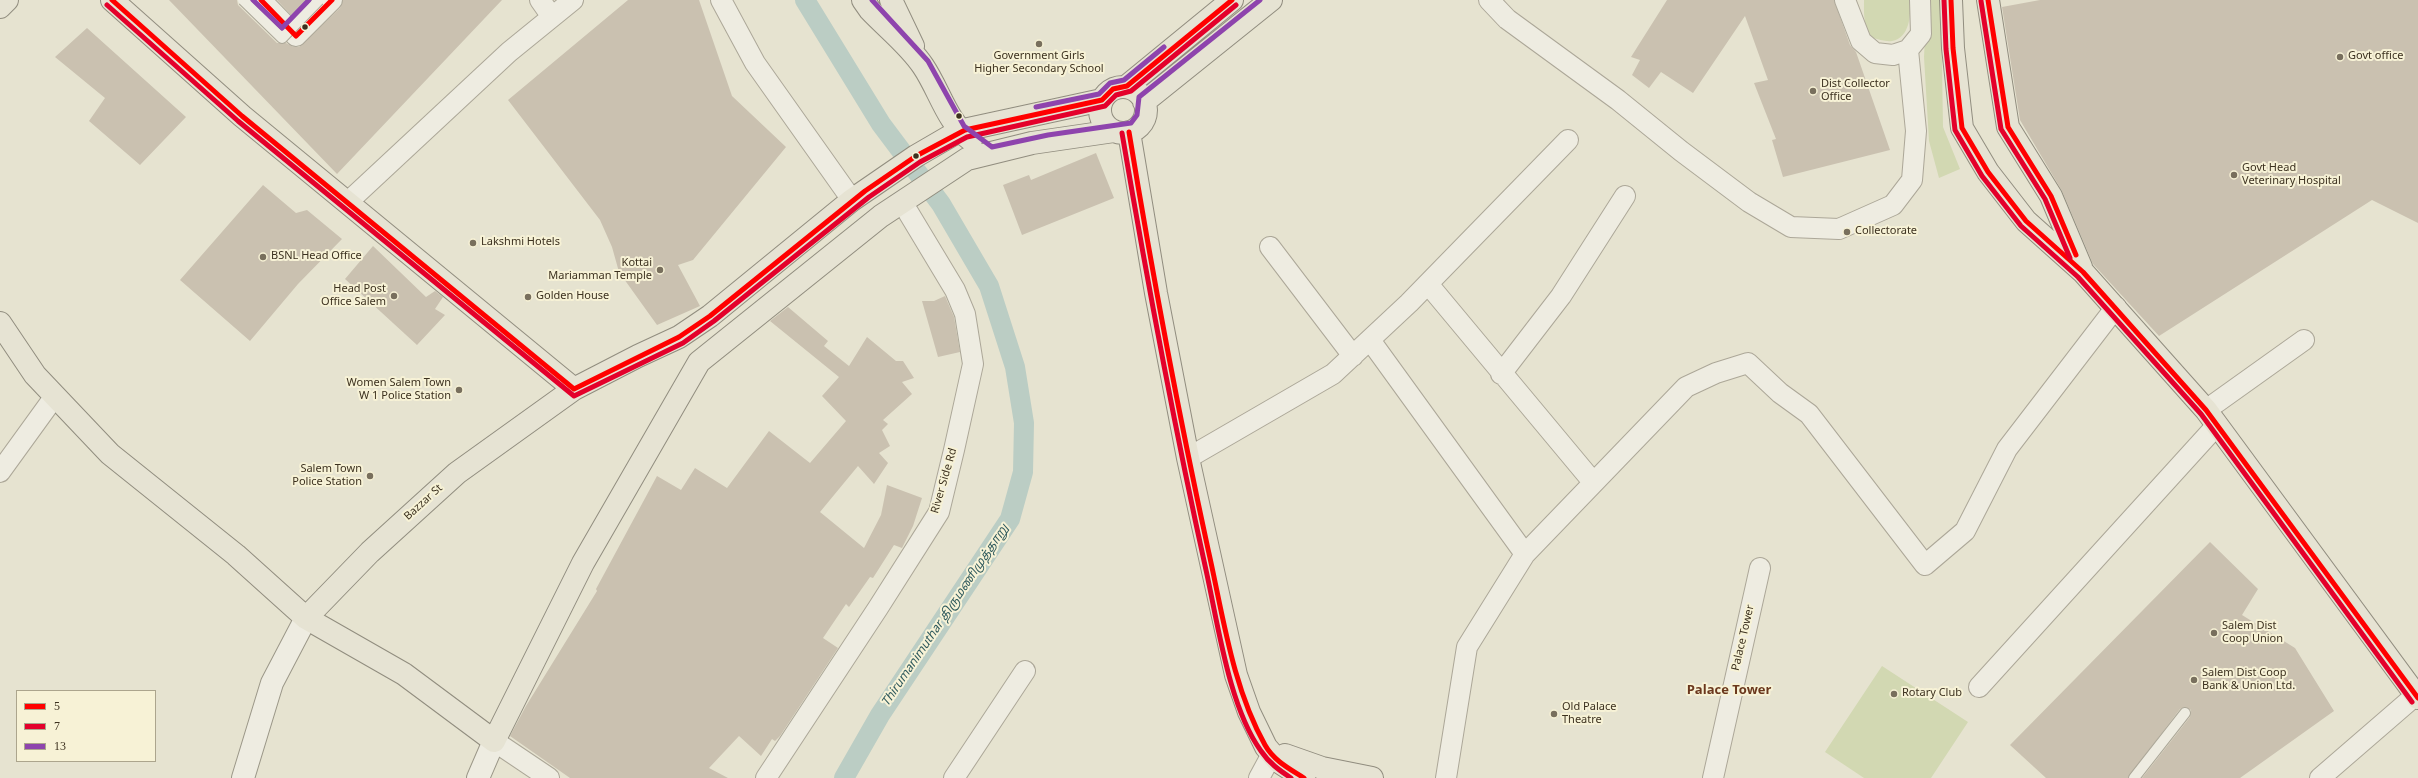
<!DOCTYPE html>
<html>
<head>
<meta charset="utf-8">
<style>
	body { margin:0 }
	#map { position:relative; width:2418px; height:778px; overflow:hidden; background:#e6e3d0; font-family:Georgia,serif }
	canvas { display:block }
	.legend { position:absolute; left:16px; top:690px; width:140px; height:72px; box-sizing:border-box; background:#f7f2d6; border:1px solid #aca58d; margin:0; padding:5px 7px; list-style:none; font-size:12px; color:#3c311f }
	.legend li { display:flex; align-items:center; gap:8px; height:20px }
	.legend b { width:20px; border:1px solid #aca58d }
</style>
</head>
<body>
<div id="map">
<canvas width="2418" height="778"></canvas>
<ul class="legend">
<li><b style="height:5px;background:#f00"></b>5</li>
<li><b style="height:5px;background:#e4002b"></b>7</li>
<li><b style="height:5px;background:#8e44ad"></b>13</li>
</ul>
</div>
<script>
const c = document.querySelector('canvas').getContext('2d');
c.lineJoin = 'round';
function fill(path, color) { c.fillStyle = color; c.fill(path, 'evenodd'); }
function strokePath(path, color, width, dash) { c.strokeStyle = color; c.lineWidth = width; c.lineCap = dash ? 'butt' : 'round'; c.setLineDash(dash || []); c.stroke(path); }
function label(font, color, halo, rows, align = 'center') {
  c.font = font + ' Georgia,"Noto Sans Tamil",serif'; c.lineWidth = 4; c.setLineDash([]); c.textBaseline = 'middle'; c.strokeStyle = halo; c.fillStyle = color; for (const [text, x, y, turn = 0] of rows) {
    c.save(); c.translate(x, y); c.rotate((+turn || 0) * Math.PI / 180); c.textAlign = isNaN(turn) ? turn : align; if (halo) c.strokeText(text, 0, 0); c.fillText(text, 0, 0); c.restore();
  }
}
fill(new Path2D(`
	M1864,0H1910C1911,14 1910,38 1892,41C1886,42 1878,39 1872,38C1863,26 1864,14 1864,0Z
	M1927,0H1941L1943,127L1960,169L1939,178L1929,141L1924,57Z
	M1882,666L1968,722L1931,778H1864L1825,752Z`), '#d2d8b2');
strokePath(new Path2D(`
	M805,0L881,124L941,204L989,286L1015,367L1024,423L1023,472L1010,519L880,715L844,778`), '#bbcdc4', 20);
fill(new Path2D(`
	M169,0H237L238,5L277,43H286L293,47H299L340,8L343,0H502L337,174Z
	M277,0H310L293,17Z
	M628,0H699L732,96L786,147L693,260L678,265L700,306L657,325L619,272L612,247L600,220L508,100Z
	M1667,0H1834L1850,45L1856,52L1890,150L1783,177L1772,140L1776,139L1754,83L1768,80L1745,16L1693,93L1661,72L1649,88L1632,75L1640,60L1631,57Z
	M2040,0H2418V223L2372,200L2159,336L2093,264L2062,191L2020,120L2002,7Z
	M87,28L186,117L140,165L89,121L105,98L55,57Z
	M1096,153L1114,198L1022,235L1003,185L1029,175L1031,180Z
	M263,185L296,213L307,210L342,239L298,284L250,341L180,280Z
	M373,246L426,297L435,291L443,297L435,309L445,315L417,345L345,279Z
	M945,296L954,317L960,352L938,357L922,301H934Z
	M788,307L828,341L824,346L849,366L867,337L896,361H903L914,378L902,382L912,394L883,420L888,424L882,430L890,446L879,453L888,463L874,484L858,466L820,512L864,548L881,515L887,485L922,498L913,526L902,548L894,545L873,578L870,577L849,607L846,604L823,638L838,648L780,736L775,741L772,739L761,756L739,736L709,768L728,778H570L510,736L526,706L597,591L596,589L657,476L681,490L695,468L727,488L769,431L810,463L846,421L822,396L839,377L770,321Z
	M2210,542L2258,589L2242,615L2295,648L2334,711L2240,778H2142L2190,717L2191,710L2186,707L2180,709L2128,778H2046L2010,745Z`), '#cac1b0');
const service = new Path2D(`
	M2134,778L2185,713`);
const minor = new Path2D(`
	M261,0L296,36L332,0
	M540,0L552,17
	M721,0L755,63L852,200
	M1489,0L1507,19L1618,100L1681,151L1749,202L1791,227L1839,229L1893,205L1912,180L1916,131L1908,50
	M1845,0L1861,41L1875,53L1893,55L1908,50L1921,34L1920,0
	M349,201L509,52L573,0
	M1270,247L1353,356
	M1428,284L1593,482
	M1370,340L1525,554L1467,647L1446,778
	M1501,374L1561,296L1625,196
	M2206,410L2304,340
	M1188,458L1333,374L1409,303L1568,140
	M0,472L55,396
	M1525,554L1686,387L1716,373L1748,363L1780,393L1809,414L1925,565L1965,531L2007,449L2116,307
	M1979,687L2217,425
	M494,741L549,778
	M766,778L878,608L939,512L954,450L973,364L965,314L955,290L902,202
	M954,778L1025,671
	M1259,778L1272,754
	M1713,778L1760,568
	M2320,778L2416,695`);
const secondary = new Path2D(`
	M243,778L272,683L306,618
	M478,778L494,741`);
const primary = new Path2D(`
	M112,0L242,116L574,389
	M863,0L870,10C887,28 909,45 923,66C940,91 946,121 971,140
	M891,0L913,46
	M1951,0L1953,48L1962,128L1988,172L2026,221L2083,272L2206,410L2418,698
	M1988,0L2008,127L2051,196L2081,267
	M0,7L7,0
	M1127,86L1232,0
	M1100 110a23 23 0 1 1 46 0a23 23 0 1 1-46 0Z
	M1144,102L1271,0
	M1129,132L1156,293L1188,458L1236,675L1249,712L1266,747L1279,762L1304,778
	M0,323L35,375L110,454L236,555L306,618L404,674L494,741L583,563L699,362L881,216L967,159L1032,143L1114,131
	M306,618L370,552L457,473L574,389L638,356L679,337L710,316L852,200L916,156L959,131L1102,100
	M1285,755L1322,768L1372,778`);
strokePath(service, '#aca798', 12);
strokePath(minor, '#aca798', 22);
strokePath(secondary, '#9b9788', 24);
strokePath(primary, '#918d7f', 24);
strokePath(service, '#eeece1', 10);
strokePath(minor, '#eeece1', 20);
strokePath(secondary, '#eeece1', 22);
strokePath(primary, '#e6e3d3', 22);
const serviceBridge = new Path2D(`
	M243,0L282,38L319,0`);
strokePath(serviceBridge, '#aca798', 12, []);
strokePath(serviceBridge, '#eeece1', 10);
strokePath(new Path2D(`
	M112,0L242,116L574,389L679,337L710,316L865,191L916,156L965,130L1102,100L1113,89L1127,86L1232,0
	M261,0L296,36L332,0
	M1951,0L1953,48L1962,128L1988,172L2026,221L2083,272L2206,410L2418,698
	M1988,0L2008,127L2051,196L2076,255
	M1129,132C1152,272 1178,411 1208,549C1223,615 1232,686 1265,745C1274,761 1290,769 1304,778`), '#f00', 5);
strokePath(new Path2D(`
	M1944,0L1946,49L1955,130L1982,176L2021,226L2078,277L2201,414L2412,702
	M1981,1L2001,129L2045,199L2070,258
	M107,5L238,121L574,396L683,343L714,321L869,197L920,162L967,137L1105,106L1116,95L1131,91L1236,5
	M1122,133C1147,280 1174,425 1206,570C1218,624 1229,707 1261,751C1269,763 1279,770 1291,778`), '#e4002b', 5);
strokePath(new Path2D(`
	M253,0L282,28L309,0
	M872,0L928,61L964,126L992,147L1048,135L1131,123L1137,115L1139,97L1260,0
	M1036,107L1099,94L1110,83L1124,80L1164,47`), '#8e44ad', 5);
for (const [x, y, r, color] of [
	[305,27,3.5,"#3c311f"],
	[1039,44,4,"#786f5d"],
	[2340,57,4,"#786f5d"],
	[1813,91,4,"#786f5d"],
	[959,116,3.5,"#3c311f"],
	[916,156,3.5,"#3c311f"],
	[2234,175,4,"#786f5d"],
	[1847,232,4,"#786f5d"],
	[473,243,4,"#786f5d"],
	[263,257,4,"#786f5d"],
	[660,270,4,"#786f5d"],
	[394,296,4,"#786f5d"],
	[528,297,4,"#786f5d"],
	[459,390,4,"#786f5d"],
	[370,476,4,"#786f5d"],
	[2214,633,4,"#786f5d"],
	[2194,680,4,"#786f5d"],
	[1894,694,4,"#786f5d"],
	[1554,714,4,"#786f5d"]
]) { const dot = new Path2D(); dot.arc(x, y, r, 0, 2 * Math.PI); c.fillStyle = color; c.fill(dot); strokePath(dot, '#f7f2d6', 1.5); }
label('11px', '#3c311f', '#f7f2d6', [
	["Government Girls",1039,57,"center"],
	["Higher Secondary School",1039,70,"center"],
	["Govt office",2348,57],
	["Dist Collector",1821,85],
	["Office",1821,98],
	["Govt Head",2242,169],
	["Veterinary Hospital",2242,182],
	["Collectorate",1855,232],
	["Lakshmi Hotels",481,243],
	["BSNL Head Office",271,257],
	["Kottai",652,264,"right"],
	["Mariamman Temple",652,277,"right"],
	["Head Post",386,290,"right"],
	["Office Salem",386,303,"right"],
	["Golden House",536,297],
	["Women Salem Town",451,384,"right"],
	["W 1 Police Station",451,397,"right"],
	["Salem Town",362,470,"right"],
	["Police Station",362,483,"right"],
	["Salem Dist",2222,627],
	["Coop Union",2222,640],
	["Salem Dist Coop",2202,674],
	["Bank & Union Ltd.",2202,687],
	["Rotary Club",1902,694],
	["Old Palace",1562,708],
	["Theatre",1562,721]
], 'left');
label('11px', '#3c311f', '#f7f2d6', [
	["River Side Rd",945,481,-74],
	["Bazzar St",424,503,-42],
	["Palace Tower",1744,638,-77]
]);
label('italic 12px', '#2e595c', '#f7f2d6', [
	["Thirumanimuthar திருமணிமுத்தாறு",946,616,-56]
]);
label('bold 13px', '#6a371d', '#f7f2d6', [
	["Palace Tower",1729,691]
]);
</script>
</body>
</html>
